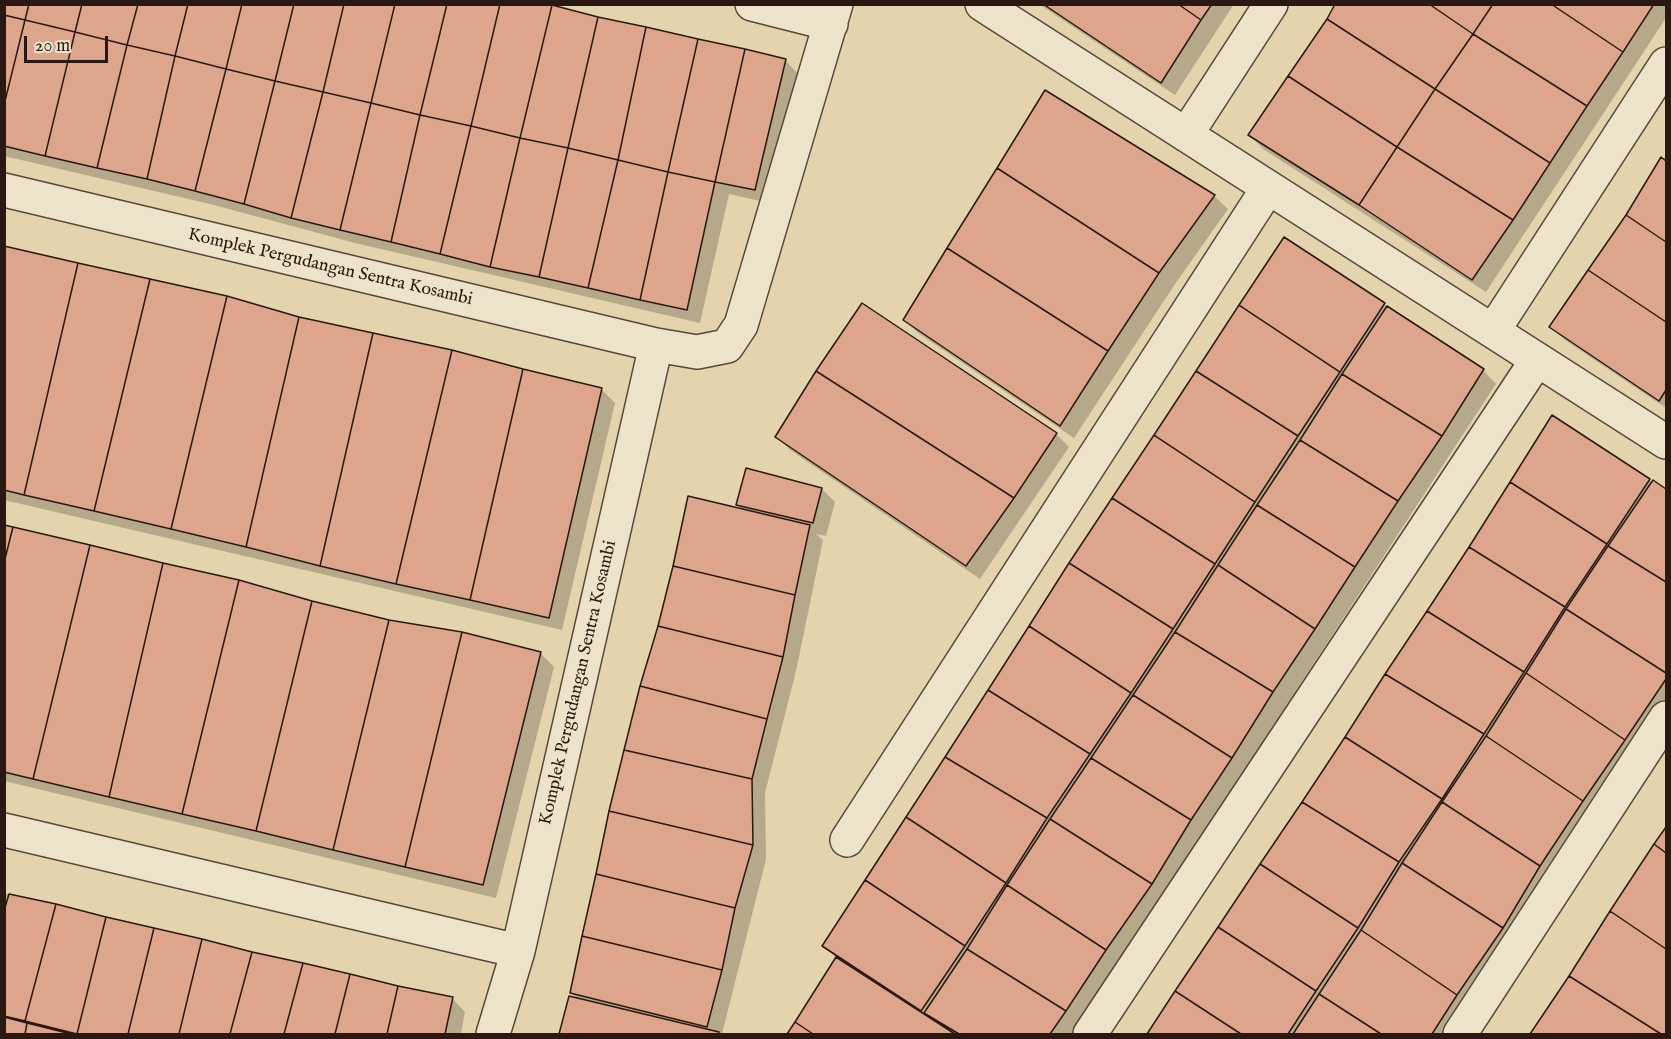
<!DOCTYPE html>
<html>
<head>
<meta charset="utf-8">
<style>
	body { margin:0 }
	#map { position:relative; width:1671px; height:1039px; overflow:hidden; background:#e4d4ad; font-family:"IM FELL English",serif }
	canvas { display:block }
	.frame { position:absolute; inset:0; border:6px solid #2a1912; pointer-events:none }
	.scale { position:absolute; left:24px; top:36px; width:84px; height:27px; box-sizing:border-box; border:3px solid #2a1912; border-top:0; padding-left:8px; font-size:18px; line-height:21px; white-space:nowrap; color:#2a1912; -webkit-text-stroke:4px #ede3ca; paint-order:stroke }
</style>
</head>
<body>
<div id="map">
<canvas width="1671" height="1039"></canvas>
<div class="frame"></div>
<div class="scale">20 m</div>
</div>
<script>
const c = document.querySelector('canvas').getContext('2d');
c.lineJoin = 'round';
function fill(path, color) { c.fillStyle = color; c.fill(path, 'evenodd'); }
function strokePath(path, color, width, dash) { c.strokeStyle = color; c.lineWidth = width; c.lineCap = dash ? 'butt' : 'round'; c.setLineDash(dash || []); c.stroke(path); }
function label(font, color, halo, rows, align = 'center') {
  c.font = font + ' "IM FELL English",serif'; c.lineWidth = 6; c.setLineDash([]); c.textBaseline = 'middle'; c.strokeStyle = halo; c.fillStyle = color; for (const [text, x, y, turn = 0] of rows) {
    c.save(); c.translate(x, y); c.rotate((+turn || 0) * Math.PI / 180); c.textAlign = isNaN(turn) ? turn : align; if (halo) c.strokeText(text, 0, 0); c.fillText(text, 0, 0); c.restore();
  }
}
fill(new Path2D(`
	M4,4H539L785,60L798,74L769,203L729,194L700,323L355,243L210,204L4,156Z
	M1039,4H1234L1175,95Z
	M1337,4H1666V18L1486,292L1263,149L1250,135Z
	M1666,155V408L1565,340L1551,327Z
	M1214,196L1228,209L1173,287L1074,438L918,333L904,319Z
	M4,248L601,389L615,403L562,630L4,500Z
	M1384,304L1483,370L1496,384L1072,1034H788L837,959L824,945Z
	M1056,434L1069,447L980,579L790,450L777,437Z
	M1649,480L1666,491V709L1454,1034H1150L1347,738Z
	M822,489L835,502L826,536L816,534L823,540L796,671L765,793L766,859L722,1034H561L570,998L578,999L571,993L744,511L738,505Z
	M4,526L311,603L540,653L554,667L496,898L4,781Z
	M1666,831V1034H1531Z
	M4,893L452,998L465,1012L461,1034H4Z`), '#0003');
const building = new Path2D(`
	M4,4H29L25,20L4,15Z
	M29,4H82L75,32L25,20Z
	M82,4H138L127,45L75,32Z
	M138,4H188L175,56L127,45Z
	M188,4H242L226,69L175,56Z
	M242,4H294L275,81L226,69Z
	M294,4H344L323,92L275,81Z
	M344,4H395L371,103L323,92Z
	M395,4H447L420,115L371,103Z
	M447,4H500L471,126L420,115Z
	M500,4L552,5L520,138L471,126Z
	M1043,4H1178L1201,20L1161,83Z
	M1178,4H1212L1201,20Z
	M1335,4H1429L1473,34L1435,89L1327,19Z
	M1429,4H1493L1473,34Z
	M1493,4H1551L1623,52L1587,106L1473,34Z
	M1551,4H1654L1623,52Z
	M552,5L598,17L568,148L520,138Z
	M4,15L25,20L4,105Z
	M598,17L646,27L618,160L568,148Z
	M1327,19L1435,89L1397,147L1288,76Z
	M25,20L75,32L45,156L4,146V105Z
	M646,27L698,39L668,172L618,160Z
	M75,32L127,45L97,168L45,156Z
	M1473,34L1587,106L1550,163L1435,89Z
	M698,39L745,49L715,182L668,172Z
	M127,45L175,56L147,179L97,168Z
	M745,49L786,59L755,190L715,182Z
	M175,56L226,69L195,191L147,179Z
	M226,69L275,81L244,204L195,191Z
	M1288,76L1397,147L1359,205L1248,135Z
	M275,81L323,92L291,218L244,204Z
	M1435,89L1550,163L1513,220L1397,147Z
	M1045,90L1215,195L1159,273L997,168Z
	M323,92L371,103L340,230L291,218Z
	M371,103L420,115L391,242L340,230Z
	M420,115L471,126L440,254L391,242Z
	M471,126L520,138L490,267L440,254Z
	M520,138L568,148L539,277L490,267Z
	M1397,147L1513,220L1472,280L1359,205Z
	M568,148L618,160L588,288L539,277Z
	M1661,157L1666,161V242L1626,215Z
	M618,160L668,172L640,300L588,288Z
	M997,168L1159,273L1108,351L947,248Z
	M668,172L715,182L687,310L640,300Z
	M1626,215L1666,242V322L1588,270Z
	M1284,237L1385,303L1340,372L1239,305Z
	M4,246L78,263L24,495L4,490Z
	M947,248L1108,351L1060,426L903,320Z
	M78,263L150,279L94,511L24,495Z
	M1588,270L1666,322V390L1659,401L1549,327Z
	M150,279L227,296L171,529L94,511Z
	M227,296L299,317L246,547L171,529Z
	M862,303L1057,433L1014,498L816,371Z
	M1239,305L1340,372L1298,436L1196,371Z
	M1387,306L1484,369L1442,436L1342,374Z
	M299,317L373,333L320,566L246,547Z
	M373,333L452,350L396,584L320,566Z
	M452,350L523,369L470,600L396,584Z
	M523,369L602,388L549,618L470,600Z
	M816,371L1014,498L966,566L775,437Z
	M1196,371L1298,436L1255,502L1154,435Z
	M1342,374L1442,436L1398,501L1300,440Z
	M1552,415L1650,479L1607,544L1510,482Z
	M1154,435L1255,502L1215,564L1112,498Z
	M1300,440L1398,501L1355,567L1257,505Z
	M746,468L822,488L813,523L736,505Z
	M1653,480L1666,489V582L1608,546Z
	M1510,482L1607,544L1565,607L1469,547Z
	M688,496L810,525L795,595L673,566Z
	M1112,498L1215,564L1173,629L1069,563Z
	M1257,505L1355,567L1315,629L1218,565Z
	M4,525L13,527L4,563Z
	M13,527L90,545L33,779L4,772V563Z
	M90,545L163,563L109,797L33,779Z
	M1608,546L1666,582V673L1566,609Z
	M1469,547L1565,607L1524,672L1427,611Z
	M163,563L239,580L182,814L109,797Z
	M1069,563L1173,629L1131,693L1029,626Z
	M1218,565L1315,629L1273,692L1175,632Z
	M673,566L795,595L783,657L658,626Z
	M239,580L312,601L256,831L182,814Z
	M312,601L389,620L333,850L256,831Z
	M1566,609L1666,673V679L1625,740L1526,673Z
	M1427,611L1524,672L1484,734L1385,674Z
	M389,620L462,632L405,867L333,850Z
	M658,626L783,657L767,719L640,686Z
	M1029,626L1131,693L1090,754L988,690Z
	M462,632L541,652L483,885L405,867Z
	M1175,632L1273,692L1232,758L1133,695Z
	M1526,673L1625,740L1583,801L1486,736Z
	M1385,674L1484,734L1442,799L1345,737Z
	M640,686L767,719L752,779L624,750Z
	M988,690L1090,754L1047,818L945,757Z
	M1133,695L1232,758L1191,820L1091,758Z
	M1486,736L1583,801L1540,866L1442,802Z
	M1345,737L1442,799L1399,862L1302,802Z
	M624,750L752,779L753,845L609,811Z
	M945,757L1047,818L1006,883L906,817Z
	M1091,758L1191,820L1152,884L1050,819Z
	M1302,802L1399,862L1358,928L1260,864Z
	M1442,802L1540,866L1503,928L1402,863Z
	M609,811L753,845L735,908L596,874Z
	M906,817L1006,883L965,946L865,880Z
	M1050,819L1152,884L1106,950L1007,885Z
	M1666,827V853L1654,844Z
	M1654,844L1666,853V949L1610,911Z
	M1402,863L1503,928L1457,995L1361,930Z
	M1260,864L1358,928L1316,991L1218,927Z
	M596,874L735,908L722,970L582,936Z
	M865,880L965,946L921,1011L822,946Z
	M1007,885L1106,950L1066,1011L967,949Z
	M9,894L56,904L25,1021L4,1016V911Z
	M56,904L106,917L77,1034L25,1021Z
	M1610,911L1666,949V1034H1661L1569,976Z
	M106,917L154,928L128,1034H77Z
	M1218,927L1316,991L1288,1034H1241L1175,991Z
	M154,928L202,939L179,1034H128Z
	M1361,930L1457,995L1432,1034H1381L1319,994Z
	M582,936L722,970L707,1027L570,993Z
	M202,939L252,952L230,1034H179Z
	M967,949L1066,1011L1050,1034H959L924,1013Z
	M252,952L303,963L284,1034H230Z
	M836,957L955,1034H813L795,1022Z
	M303,963L350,974L335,1034H284Z
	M350,974L398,986L387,1034H335Z
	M1569,976L1661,1034H1530Z
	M398,986L453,997L445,1034H387Z
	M1175,991L1241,1034H1147Z
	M1319,994L1381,1034H1293Z
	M569,996L719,1032L718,1034H559Z
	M4,1017L27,1023L25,1034H4Z
	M795,1022L813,1034H787Z
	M27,1023L71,1034H25Z`);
fill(building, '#dca58c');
strokePath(building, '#2a1912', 1.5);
const minor = new Path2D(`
	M752,4L831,24
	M982,4L1666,442
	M1186,135L1271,4
	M4,190L656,345L518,951L4,830
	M1493,331L1666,64
	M656,345L697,352L727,346L741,325L836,4
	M847,840L1268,188
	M493,1034L518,951
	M1090,1034L1537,360
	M1460,1034L1666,718`);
strokePath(minor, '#584839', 36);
strokePath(minor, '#ede3ca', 33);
label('18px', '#2a1912', '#ede3ca', [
	["Komplek Pergudangan Sentra Kosambi",330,268,13],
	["Komplek Pergudangan Sentra Kosambi",579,683,-77]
]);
</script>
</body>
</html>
